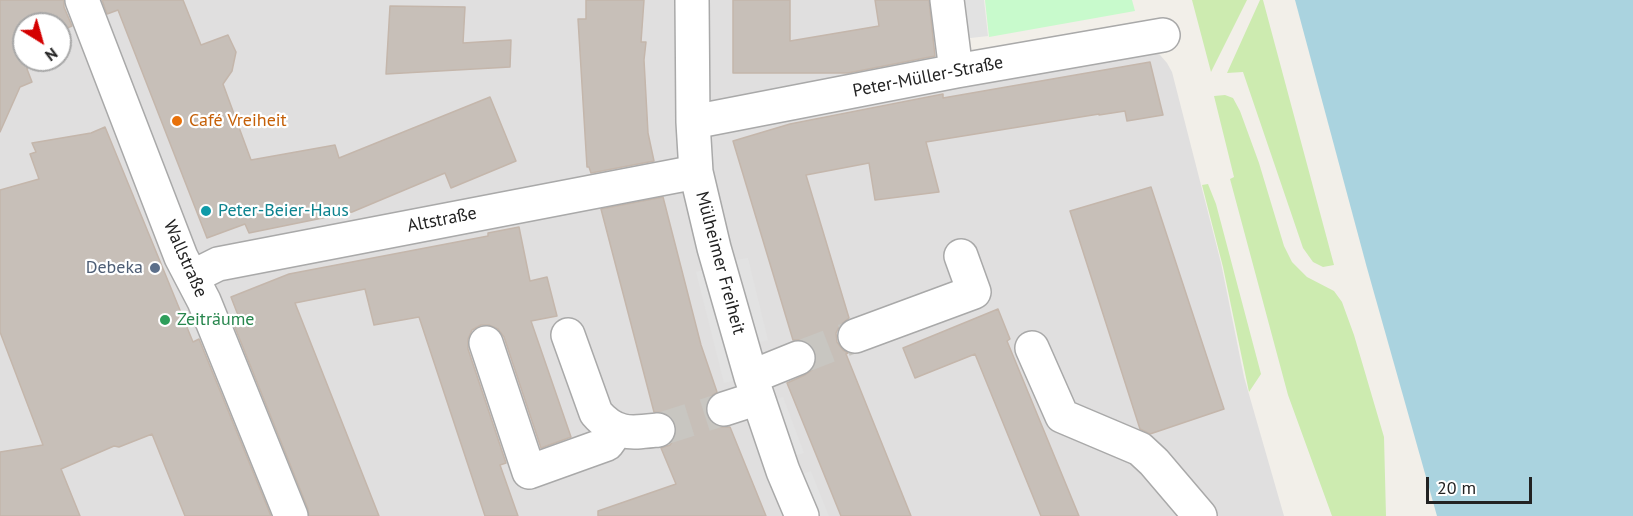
<!DOCTYPE html>
<html>
<head>
<meta charset="utf-8">
<style>
	body { margin:0 }
	#map { position:relative; width:1633px; height:516px; overflow:hidden; background:#f2efe9; font-family:"PT Sans",sans-serif }
	canvas { display:block }
	.north { position:absolute; left:12px; top:12px; width:60px; height:60px; box-sizing:border-box; background:#fff; border:2px solid #a7a7a7; border-radius:50%; rotate:143deg; font-size:16px; font-weight:700; line-height:24px; text-align:center; color:#222 }
	.north::after { content:''; display:block; margin:auto; width:21px; height:27px; background:#d40000; clip-path:polygon(50% 0,100% 100%,50% 72%,0 100%) }
	.scale { position:absolute; left:1426px; top:477px; width:106px; height:27px; box-sizing:border-box; border:3px solid #222; border-top:0; padding-left:8px; font-size:18px; line-height:21px; white-space:nowrap; color:#222; -webkit-text-stroke:4px #fff; paint-order:stroke }
</style>
</head>
<body>
<div id="map">
<canvas width="1633" height="516"></canvas>
<div class="north">N</div>
<div class="scale">20 m</div>
</div>
<script>
const c = document.querySelector('canvas').getContext('2d');
c.lineJoin = 'round';
function fill(path, color) { c.fillStyle = color; c.fill(path, 'evenodd'); }
function strokePath(path, color, width, dash) { c.strokeStyle = color; c.lineWidth = width; c.lineCap = dash ? 'butt' : 'round'; c.setLineDash(dash || []); c.stroke(path); }
function label(font, color, halo, rows, align = 'center') {
  c.font = font + ' "PT Sans",sans-serif'; c.lineWidth = 4.5; c.setLineDash([]); c.textBaseline = 'middle'; c.strokeStyle = halo; c.fillStyle = color; for (const [text, x, y, turn = 0] of rows) {
    c.save(); c.translate(x, y); c.rotate((+turn || 0) * Math.PI / 180); c.textAlign = isNaN(turn) ? turn : align; if (halo) c.strokeText(text, 0, 0); c.fillText(text, 0, 0); c.restore();
  }
}
fill(new Path2D(`
	M0,0H958L966,66L1141,33L1167,63L1172,72L1221,263L1244,377L1284,516H0ZM24,24H60V60H24Z`), '#e0dfdf');
fill(new Path2D(`
	M1192,0H1247L1211,72Z
	M1260,0H1263L1334,265L1323,267L1313,262L1303,248L1243,72L1227,73Z
	M1225,95L1233,98L1240,111L1259,163L1284,246L1292,262L1307,277L1334,291L1342,302L1354,335L1384,437L1386,516H1332L1288,395L1230,179L1234,177L1214,96Z
	M1208,184L1216,204L1261,374L1249,392L1223,267L1202,185Z`), '#cdebb0');
fill(new Path2D(`
	M985,0H1132L1135,11L989,37Z`), '#c8facc');
fill(new Path2D(`
	M958,0H984L988,36L962,39Z
	M748,258L768,340L757,343L736,260Z
	M706,269L734,381L724,383L696,272Z
	M783,397L804,453L794,456L773,400Z
	M811,471L829,516H819L802,474Z`), '#e2e2e2');
fill(new Path2D(`
	M1295,0H1633V516H1437L1367,268Z`), '#aad3df');
const building = new Path2D(`
	M0,0H64V7L72,26L60,31V24H24V60H31L27,69L32,82L20,87L0,132Z
	M102,0H183L201,45L228,35L236,52L232,71L223,84L251,160L335,145L339,158L490,97L516,161L451,188L445,173L352,212L249,233L245,224L207,238L118,10L107,14Z
	M586,0H644L641,42H646L644,60L648,133L654,161L591,173L589,167H587L578,19H586Z
	M733,0H790V41L879,26L875,0H929L935,56L848,73H733Z
	M390,6L465,7L463,43L511,40L510,67L386,74Z
	M1150,62L1163,115L1127,121L1125,111L1099,115V114L926,142L939,192L875,200L869,163L806,175L849,318L840,325L836,333L837,342L843,350L848,353L846,354L911,516H841L787,383L805,375L812,370L816,361V352L809,343L801,340H793L733,141L790,124L943,94V98Z
	M105,127L193,342L199,339L271,516H185L152,434L119,447L114,446L61,469L80,516H0V452L43,445L0,332V190L39,179L30,154L36,152L32,143L91,133Z
	M1151,187L1224,409L1150,434L1140,429L1070,211Z
	M663,197L701,345L717,392L710,397L706,405V414L712,423L721,427H730L766,516H598V511L676,484L661,448L670,445L675,438L676,427L673,419L666,413L654,412L601,209Z
	M519,227L530,281L547,277L557,316L531,321L571,437L541,448L504,337L498,329L489,325H481L472,330L468,339V349L506,463L500,465L518,516H485L419,317L374,325L365,289L295,303L379,516H309L308,509L234,325L241,323L231,297L289,274L488,236V233Z
	M998,309L1010,339L1007,341L1079,516H1041L975,354L915,378L903,348Z`);
fill(building, '#c7bfb8');
strokePath(building, '#c4b6ab', 1.5);
strokePath(new Path2D(`
	M798,358L855,336
	M658,430L724,409`), '#c8c6c1', 33, [33, 16]);
const minor = new Path2D(`
	M82,0L181,257L204,301L291,516
	M692,0L693,122L696,172L714,248L751,377L783,471L802,516
	M947,0L956,71
	M693,122L956,71L1163,35
	M192,277L218,264L696,172
	M568,335L596,413C616,436 631,433 658,430
	M855,336L974,292L961,256
	M486,343L529,472L607,444L617,430
	M1032,348L1062,416L1140,449L1154,462L1200,516
	M751,377L798,358
	M724,409L758,398`);
strokePath(minor, '#a9a9a9', 36);
strokePath(minor, '#fff', 33);
for (const [x, y, r, color] of [
	[177,121,6,"#e8710a"],
	[206,211,6,"#0f9aa8"],
	[155,268,6,"#5c6f8a"],
	[165,320,6,"#2e9e5b"]
]) { const dot = new Path2D(); dot.arc(x, y, r, 0, 2 * Math.PI); c.fillStyle = color; c.fill(dot); strokePath(dot, '#fff', 2); }
label('18px', '#222', '#fff', [
	["Peter-Müller-Straße",928,77,-11],
	["Altstraße",442,220,-11],
	["Wallstraße",185,259,66],
	["Mülheimer Freiheit",720,263,75]
]);
label('18px', '#c56008', '#fff', [
	["Café Vreiheit",189,121]
], 'left');
label('18px', '#0d838f', '#fff', [
	["Peter-Beier-Haus",218,211]
], 'left');
label('18px', '#4e5e75', '#fff', [
	["Debeka",143,268]
], 'right');
label('18px', '#27864d', '#fff', [
	["Zeiträume",177,320]
], 'left');
</script>
</body>
</html>
